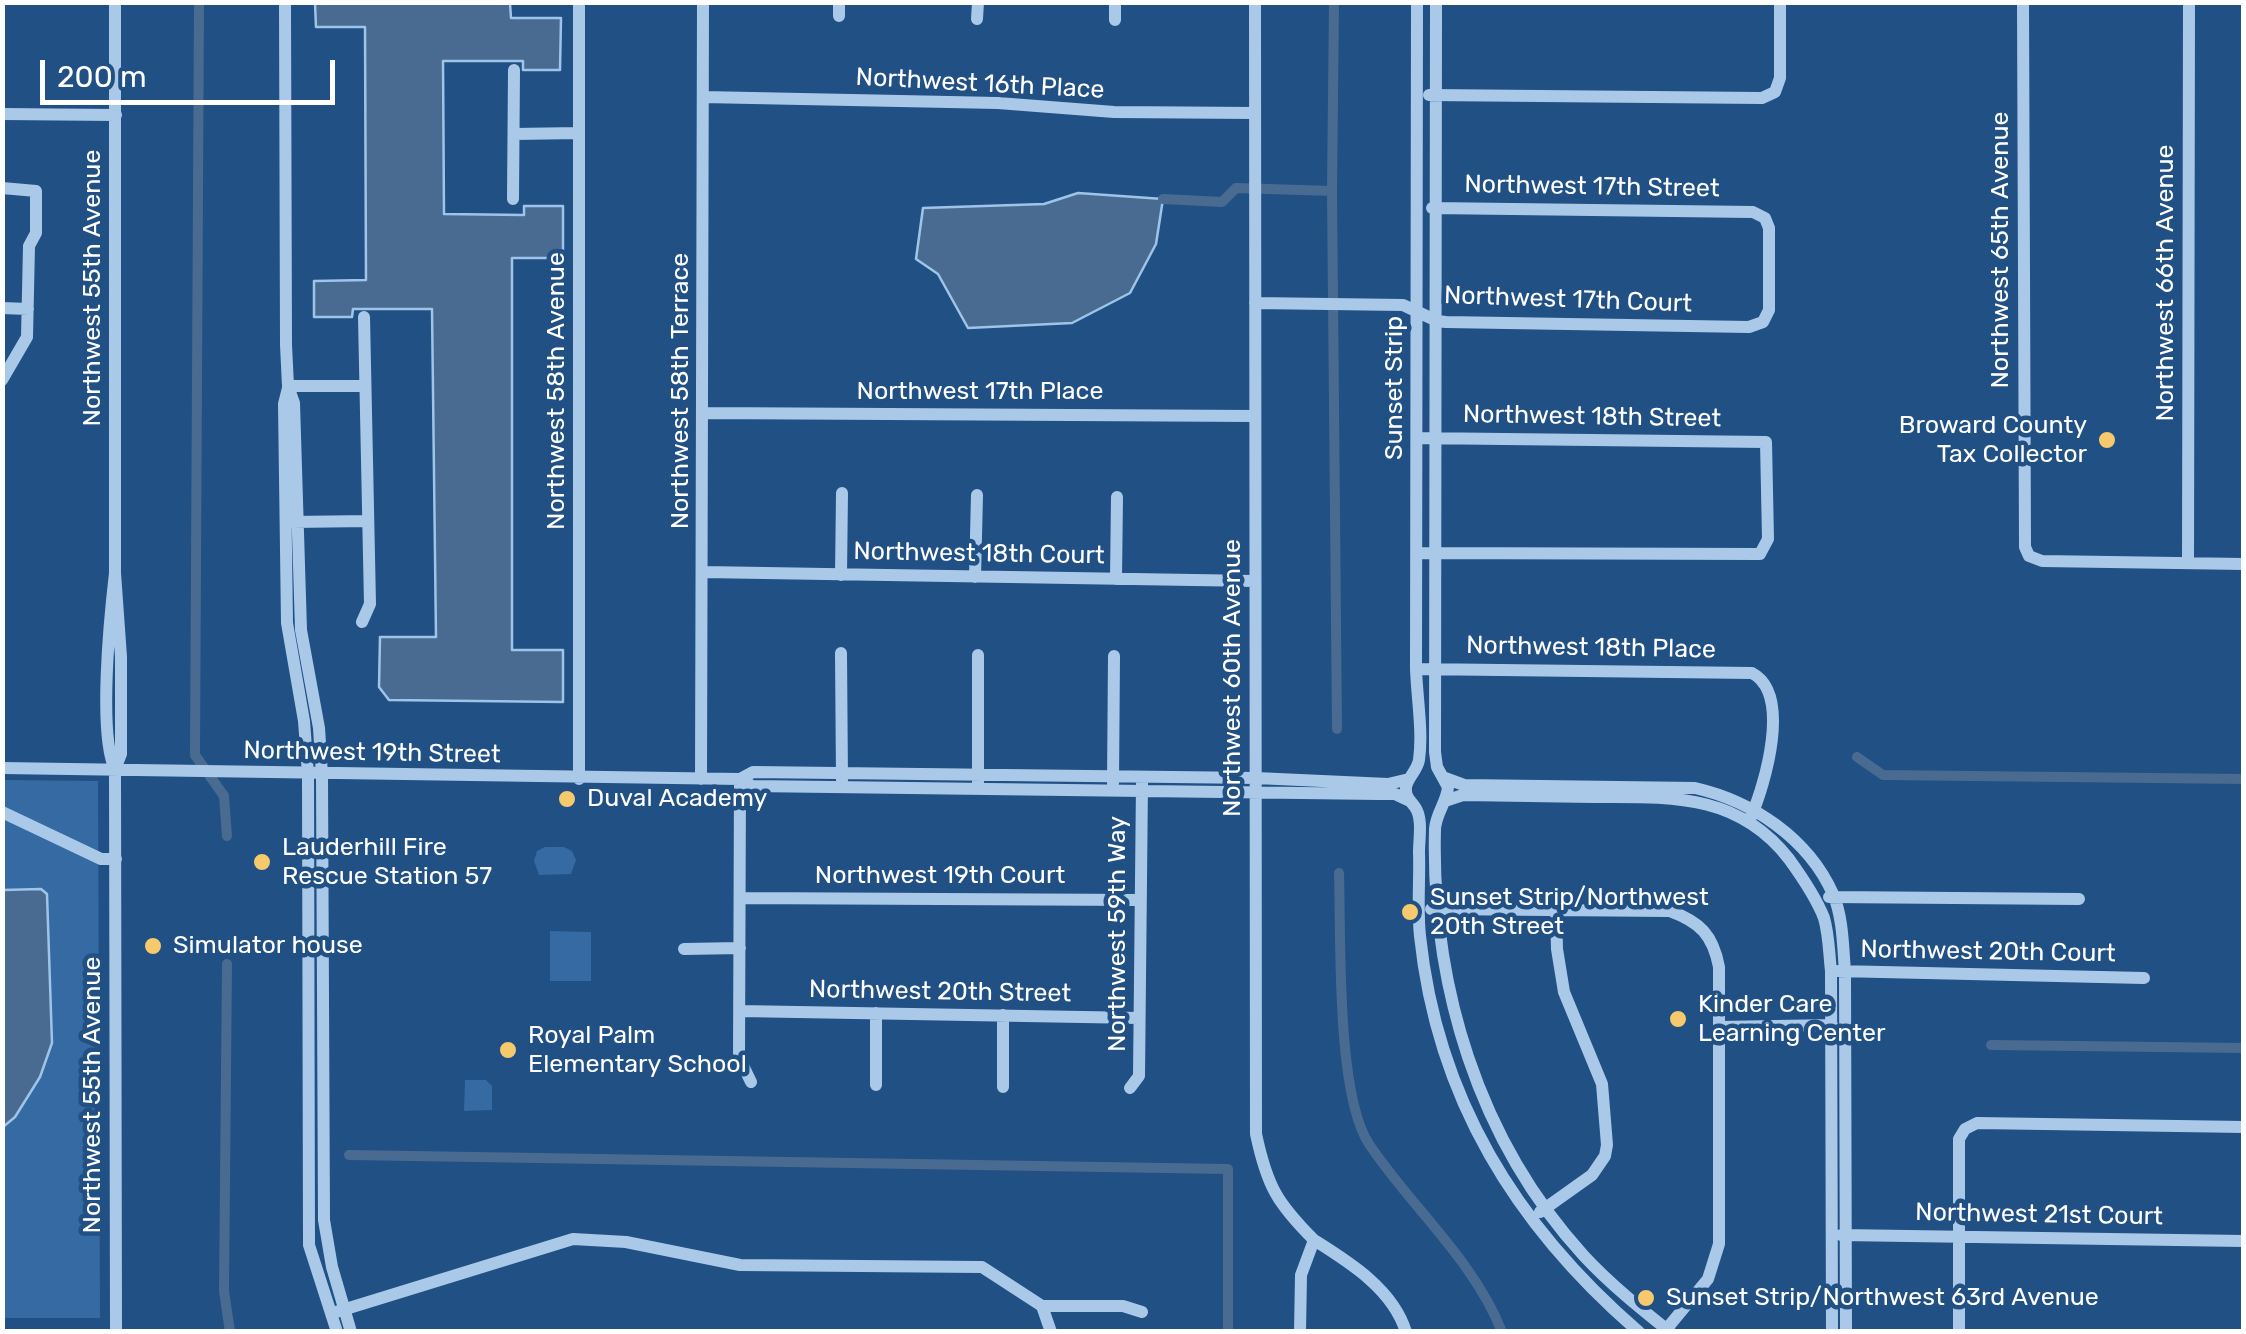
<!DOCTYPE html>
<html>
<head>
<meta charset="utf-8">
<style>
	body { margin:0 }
	#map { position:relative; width:2246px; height:1334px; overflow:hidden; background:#215085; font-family:Rubik,sans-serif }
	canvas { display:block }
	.frame { position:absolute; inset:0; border:5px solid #fff; pointer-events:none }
	.scale { position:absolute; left:40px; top:60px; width:295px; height:45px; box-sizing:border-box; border:5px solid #fff; border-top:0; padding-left:12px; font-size:30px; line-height:35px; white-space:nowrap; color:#fff; -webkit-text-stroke:8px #215085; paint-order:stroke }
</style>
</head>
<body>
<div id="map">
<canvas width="2246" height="1334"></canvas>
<div class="frame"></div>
<div class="scale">200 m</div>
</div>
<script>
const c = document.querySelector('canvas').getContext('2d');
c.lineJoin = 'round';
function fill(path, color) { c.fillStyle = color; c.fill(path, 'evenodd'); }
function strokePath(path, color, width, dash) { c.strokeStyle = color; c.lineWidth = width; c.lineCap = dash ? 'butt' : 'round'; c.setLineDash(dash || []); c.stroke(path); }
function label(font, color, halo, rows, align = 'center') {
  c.font = font + ' Rubik,sans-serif'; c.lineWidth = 9; c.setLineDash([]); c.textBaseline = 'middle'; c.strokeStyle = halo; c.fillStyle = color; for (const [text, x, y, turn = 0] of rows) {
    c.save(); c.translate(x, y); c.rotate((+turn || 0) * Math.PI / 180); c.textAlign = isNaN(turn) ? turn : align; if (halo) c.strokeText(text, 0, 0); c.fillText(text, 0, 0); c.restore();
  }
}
fill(new Path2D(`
	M3,780L98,781L100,1318H3Z
	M564,847L572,851L576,860L571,874L539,875L534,861L537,851L545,847Z
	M550,931L591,932V981H550Z
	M465,1080H486L492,1086V1110L464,1111Z`), '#356aa2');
const water = new Path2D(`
	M315,3H510L511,18H561L560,70H523V61H443L444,214L524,215V206H563V258H512V650H563V702L389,700L379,687L380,637H436L432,309H353L352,317H314V281L366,280L365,27H316Z
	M1078,193L1163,199L1156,244L1130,293L1072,323L968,328L938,274L916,259L923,208L1044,204Z
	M41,889L47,894L52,1043L40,1077L15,1117L3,1127V890Z`);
fill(water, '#496b91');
strokePath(water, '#9ec4ea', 2.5);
strokePath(new Path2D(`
	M199,2L195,755L224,796L227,836
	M1334,2L1332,191L1337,729
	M1163,199L1222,202L1236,188L1332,191
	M1857,757L1883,775L2244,779
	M1339,873C1341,937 1336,1094 1369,1144C1411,1207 1474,1260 1502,1332
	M227,964L224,1291L230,1332
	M1991,1045L2244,1048
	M349,1155L1228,1169V1332`), '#496b91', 10);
strokePath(new Path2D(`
	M285,2L286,345L288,386L294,403L301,630L319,728L322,775L324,1220L332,1267L351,1332
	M1255,2L1256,1134C1267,1186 1277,1203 1314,1240L1301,1275L1300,1332
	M1417,2L1416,669C1417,698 1423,732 1419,760C1417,771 1408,777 1406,787C1405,797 1410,800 1415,807C1423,818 1419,839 1419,852C1420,880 1417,908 1420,936C1437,1098 1516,1226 1639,1332
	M1436,2L1435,752L1437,767L1448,787C1447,802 1436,813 1435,829C1431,985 1478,1140 1584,1256C1610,1284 1640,1308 1670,1332
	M2023,2L2025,547L2029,556L2042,561L2244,564
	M839,16V2
	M977,19L978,2
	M1115,20V2
	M1429,95L1762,98L1775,92L1780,78V2
	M703,97L998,103L1114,112L1254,113
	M2,114L116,115
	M514,134L579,133
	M2,188L36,191V233L29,246L27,337L2,380
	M513,199L514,70
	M1255,303L1403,305L1437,321L1446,322L1749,327L1763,322L1769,310V228L1765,218L1753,212L1432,208
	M2,308L28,309
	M288,386H365
	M288,388L284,404L287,623L304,721L308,774L309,1245L337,1332
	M704,413L1255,416
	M1417,438L1766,442L1768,539L1760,554L1418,553
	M292,522L368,521
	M2188,563L2189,2
	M703,572L1255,581
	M115,573V2
	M841,575L842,493
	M975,577L977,495
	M1116,579L1117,497
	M362,622L370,604L364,317
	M841,653L842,780
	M1416,669L1752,673C1792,694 1765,784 1751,817
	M2,768L740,779L752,786L1379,794H1395L1410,801
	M115,769C98,734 110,616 115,573L121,657V754L115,769L116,1332
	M1445,778L1464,785L1695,788C1752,801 1808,838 1833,894C1843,917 1843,947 1845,972L1846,1332
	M579,779V2
	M701,779L703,2
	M740,779L753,772L1256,778L1388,784L1409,779
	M740,779L739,1057L751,1082
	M978,782V655
	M1113,783L1114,656
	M1445,801L1463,795C1507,796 1550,796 1594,797C1670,797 1738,793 1789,859C1802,877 1816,897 1824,918C1829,935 1829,954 1831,971L1832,1332
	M2,812L101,859H116
	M1829,897L2079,899
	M740,898L1140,900
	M1431,909L1670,911C1700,922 1713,935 1719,967V1244L1708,1279L1664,1332
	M684,949L740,948
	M1838,971L2144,978
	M740,1011L1139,1018
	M876,1013V1085
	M1003,1015V1087
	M1720,1027L1832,1025
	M1130,1088L1139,1076L1142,783
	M1540,1212L1592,1175L1605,1156L1607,1145L1602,1084L1564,992L1557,949L1556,909
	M1841,1235L2244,1241
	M1314,1240C1349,1262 1393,1289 1406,1332
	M1042,1306L1051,1332
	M336,1312L573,1239L626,1242L740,1265L982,1267L1042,1306H1123L1142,1312
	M1959,1332V1139L1965,1129L1977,1123L2244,1127`), '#aac9e9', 12);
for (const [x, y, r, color] of [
	[2107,440,10,"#f6c96c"],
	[567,799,10,"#f6c96c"],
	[262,862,10,"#f6c96c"],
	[1410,912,10,"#f6c96c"],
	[153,946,10,"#f6c96c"],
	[1678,1019,10,"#f6c96c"],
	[508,1050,10,"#f6c96c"],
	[1646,1298,10,"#f6c96c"]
]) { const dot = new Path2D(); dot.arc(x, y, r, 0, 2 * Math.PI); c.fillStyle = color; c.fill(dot); strokePath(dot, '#215085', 4); }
label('25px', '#fff', '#215085', [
	["Northwest 16th Place",980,84,3],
	["Northwest 17th Street",1592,187,1],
	["Northwest 65th Avenue",2001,250,-90],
	["Northwest 66th Avenue",2166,283,-90],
	["Northwest 55th Avenue",93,288,-90],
	["Northwest 17th Court",1568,300,2],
	["Sunset Strip",1395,388,-90],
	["Northwest 58th Avenue",557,391,-90],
	["Northwest 58th Terrace",681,391,-90],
	["Northwest 17th Place",980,392],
	["Northwest 18th Street",1592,417,1],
	["Northwest 18th Court",979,554,1],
	["Northwest 18th Place",1591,648,1],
	["Northwest 60th Avenue",1233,678,-90],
	["Northwest 19th Street",372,753,1],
	["Northwest 19th Court",940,876],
	["Northwest 59th Way",1118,934,-90],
	["Northwest 20th Court",1988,952,1],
	["Northwest 20th Street",940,992,1],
	["Northwest 55th Avenue",93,1095,-90],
	["Northwest 21st Court",2039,1215,1]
]);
label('25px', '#fff', '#215085', [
	["Broward County",2087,426,"right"],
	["Tax Collector",2087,455,"right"],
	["Duval Academy",587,799],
	["Lauderhill Fire",282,848],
	["Rescue Station 57",282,877],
	["Sunset Strip/Northwest",1430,898],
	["20th Street",1430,927],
	["Simulator house",173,946],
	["Kinder Care",1698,1005],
	["Learning Center",1698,1034],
	["Royal Palm",528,1036],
	["Elementary School",528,1065],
	["Sunset Strip/Northwest 63rd Avenue",1666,1298]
], 'left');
</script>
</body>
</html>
